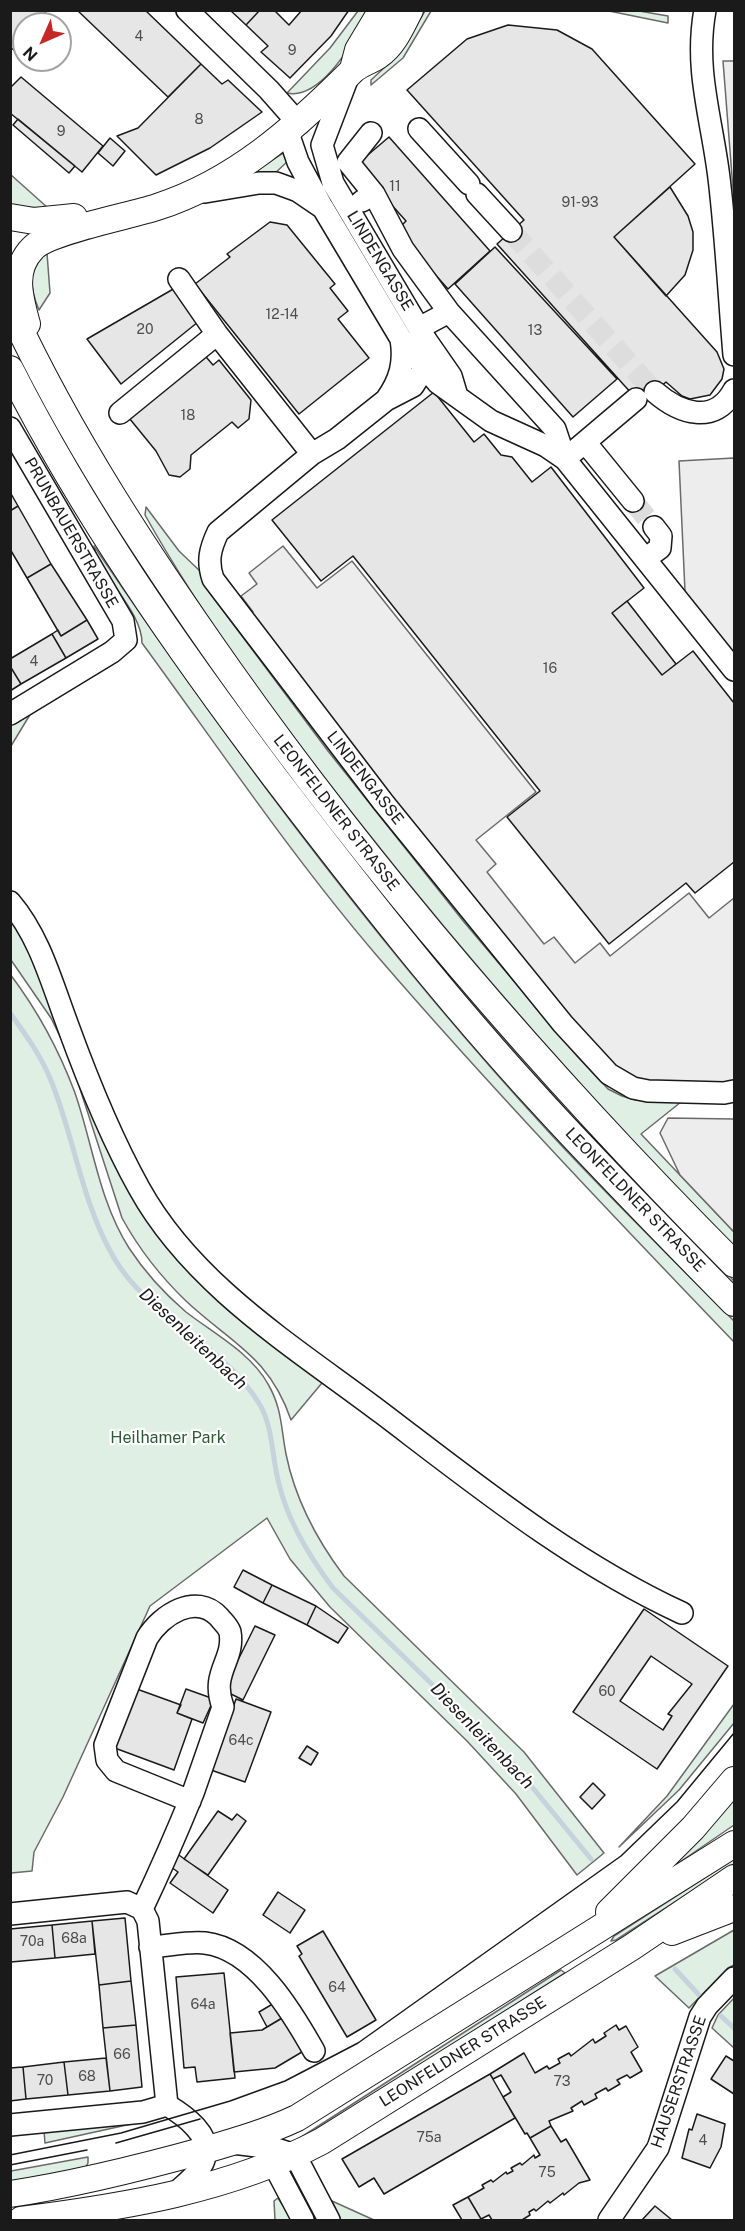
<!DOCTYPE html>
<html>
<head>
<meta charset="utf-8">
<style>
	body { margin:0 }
	#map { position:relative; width:745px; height:2231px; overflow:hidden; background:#fff; font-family:"Public Sans",sans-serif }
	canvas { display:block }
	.frame { position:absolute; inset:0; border:12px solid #1a1a1a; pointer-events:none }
	.north { position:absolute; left:12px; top:12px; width:60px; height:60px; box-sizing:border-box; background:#fff; border:2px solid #a3a3a3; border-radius:50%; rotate:225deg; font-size:16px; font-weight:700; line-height:24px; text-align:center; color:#1a1a1a }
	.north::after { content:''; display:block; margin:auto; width:21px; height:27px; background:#c62828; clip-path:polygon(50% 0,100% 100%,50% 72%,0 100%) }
</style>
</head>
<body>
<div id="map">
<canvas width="745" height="2231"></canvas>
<div class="frame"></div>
<div class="north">N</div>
</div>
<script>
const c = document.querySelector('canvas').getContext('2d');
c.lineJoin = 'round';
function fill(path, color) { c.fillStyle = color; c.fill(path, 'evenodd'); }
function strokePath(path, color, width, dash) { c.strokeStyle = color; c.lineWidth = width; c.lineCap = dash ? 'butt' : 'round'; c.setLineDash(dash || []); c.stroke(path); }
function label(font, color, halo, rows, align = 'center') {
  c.font = font + ' "Public Sans",sans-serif'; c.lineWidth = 4.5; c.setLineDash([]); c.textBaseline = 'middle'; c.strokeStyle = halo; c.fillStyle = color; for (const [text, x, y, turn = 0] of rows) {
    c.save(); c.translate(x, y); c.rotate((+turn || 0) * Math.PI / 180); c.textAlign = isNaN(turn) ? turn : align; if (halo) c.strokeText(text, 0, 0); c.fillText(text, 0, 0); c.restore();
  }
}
const green = new Path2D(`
	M358,11H372C356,36 323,101 287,93L330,48Z
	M425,11H431L403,58L371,85V80L398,55Z
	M609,11H639L668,16V23Z
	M283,153L288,161L273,175H249Z
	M10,174L48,208L11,207Z
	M47,253L50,293L39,310C30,289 27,268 47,253Z
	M66,441L97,493L635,1179L734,1281V1287C515,1065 314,827 139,568C112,528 88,485 62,444Z
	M146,507L179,551L202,573L210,593L328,751L464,922L578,1057L608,1089L622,1096L636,1100L681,1102L641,1134L734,1232V1247C601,1111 474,968 356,818C280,721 205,622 145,515Z
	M94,546C232,750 380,948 547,1130C607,1195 671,1258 734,1321V1342C613,1216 492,1089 378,957C293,858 219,748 142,643C142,610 99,576 94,546Z
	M31,713L11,746V747V725Z
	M10,909L136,1192L327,1377L291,1420C269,1356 232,1344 186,1301C160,1276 139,1249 122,1218L69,1055L51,1018L11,960Z
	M10,974C38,1011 59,1050 75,1093C93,1145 99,1201 129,1248C144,1271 165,1294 186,1312C213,1333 251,1353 268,1384C282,1408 281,1428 286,1454C295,1499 317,1540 344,1576L524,1752L604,1853L577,1875L516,1794L467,1741L330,1607L290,1559L267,1518L150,1606L63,1797L34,1852L32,1871L11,1873Z
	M734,1704V1723L679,1790L619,1847L667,1796Z
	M734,1794V1825L661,1875Z
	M734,1859V1864L616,1940L611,1941L614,1936Z
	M734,1930V1965L728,1968L689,2008L655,1976Z
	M561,1970L565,1973L295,2145L292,2143Z
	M734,1998V2048L712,2028L718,2015Z
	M154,2119L45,2143L44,2131Z
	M88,2157V2163L84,2170L11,2183V2171Z
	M278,2198L292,2220H275L274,2201Z
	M332,2201L374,2220H341Z`);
fill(green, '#e0efe3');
strokePath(green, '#6a6a6a', 1.5);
const parking = new Path2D(`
	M723,61H734V202Z
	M734,458V678L686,613L679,461Z
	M283,546L317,588L352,561L536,792L476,840L496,864L487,872L544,944L554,937L575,963L600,943L610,956L689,893L709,918L734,898V1083L650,1084L615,1070L581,1038L247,617L253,612L241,596L257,584L249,573Z
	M668,1118L734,1119V1232L680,1175L660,1133Z`);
fill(parking, '#ededed');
strokePath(parking, '#6a6a6a', 1.5);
strokePath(new Path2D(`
	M10,1013C26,1035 42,1057 52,1083C75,1141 82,1203 114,1258C150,1319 224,1344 260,1405C273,1427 272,1459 279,1484C288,1522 309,1556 333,1588L510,1760L591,1859
	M675,1969L700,1996
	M721,2016L734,2028`), '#c6d2dc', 5);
const building = new Path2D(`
	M10,10H46L45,13L55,20L52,24H24V58L10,47Z
	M77,10H145L201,64L168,97Z
	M230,10H260L246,25Z
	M260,10H274L289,25L302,10H349L331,36L290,78L261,52L268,46L246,25Z
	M508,25L557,30L592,49L695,164L614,237L717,352L724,369L722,379L710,395L690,399L682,396L666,382L641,404L497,244L524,220L407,90L467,39Z
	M201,64L222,84L228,80L262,112L210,148L156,175L117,136L138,128Z
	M21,77L103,146L82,172L10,113V88Z
	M18,119L75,166L69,173L13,125Z
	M389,137L490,251L448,289L400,235L405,231L401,226L406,221L356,165Z
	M110,138L125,151L113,166L98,153Z
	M670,187L688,216L693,232V250L685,275L666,296L614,237Z
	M270,222L287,225L335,284L330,288L348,311L338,319L369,358L299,414L195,284L230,257L227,254Z
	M495,247L617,379L573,417L455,284Z
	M175,288L198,322L121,384L87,339Z
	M201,351L213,365L219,360L251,400L249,419L238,428L232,422L191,455L190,469L180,477L169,475L156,451L125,413Z
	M434,392L474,442L484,434L501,455L512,457L532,482L551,467L644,588L612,613L662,675L693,651L734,703V862L695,893L686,883L609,944L507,817L540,791L353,556L321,581L272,520Z
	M10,492L18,506L10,511Z
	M18,506L51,564L27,578L10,549V511Z
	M51,564L87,620L61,636L27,578Z
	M627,601L676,664L662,675L612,613Z
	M87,620L98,639L66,658L52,634L58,630L61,636Z
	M52,634L66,658L21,684L10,666V659Z
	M10,666L21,684L10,691Z
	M243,1570L272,1585L263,1603L234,1587Z
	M272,1585L316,1606L307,1625L263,1603Z
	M316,1606L348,1628L338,1643L307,1625Z
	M644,1609L728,1666L657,1769L573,1712ZM651,1656L692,1684L668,1714L672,1716L663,1730L620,1701Z
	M255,1626L275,1635L243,1700L223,1690Z
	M134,1688L181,1705L177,1713L192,1719L174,1770L112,1747Z
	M186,1689L214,1699L203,1723L177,1713Z
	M236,1699L271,1712L245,1782L211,1770Z
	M307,1746L318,1753L311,1765L299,1758Z
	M593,1783L605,1795L592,1809L580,1797Z
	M218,1811L232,1820L237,1814L246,1821L208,1875L184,1859Z
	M176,1853L228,1890L213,1913L170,1883L178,1872L168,1865Z
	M278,1892L305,1910L290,1933L263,1915Z
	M125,1918L131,1981L99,1985L92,1921Z
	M92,1921L95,1954L55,1958L52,1925Z
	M52,1925L55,1958L11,1962L10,1929Z
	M323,1931L376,2020L347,2037L299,1956L302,1954L297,1946Z
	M224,1973L235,2078L197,2082L195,2067L184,2068L176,1977Z
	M131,1981L136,2025L103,2028L99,1985Z
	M276,2002L284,2017L267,2027L259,2012Z
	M287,2015L307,2049L275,2068L234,2072L230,2033L262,2030Z
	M136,2025L142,2087L110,2091L103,2028Z
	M616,2025L619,2030L626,2026L638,2047L631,2052L642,2071L630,2078L627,2075L617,2080L620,2084L608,2091L606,2088L595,2094L597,2098L584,2105L582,2101L571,2108L573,2111L549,2121L551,2126L530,2138L527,2133L525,2134L503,2097L511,2092L501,2075L493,2079L490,2074L524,2053L535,2073L547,2066L549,2069L560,2063L558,2059L569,2053L571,2056L593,2039L595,2043L606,2036L604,2033Z
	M726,2056L734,2061V2094L711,2079Z
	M106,2058L110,2091L68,2095L64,2062Z
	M64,2062L68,2095L26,2099L23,2067Z
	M23,2067L26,2099L10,2101V2068Z
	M490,2074L515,2118L384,2194L374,2178L359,2187L342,2159Z
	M697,2114L725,2124L721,2147L710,2168L682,2158L689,2129L692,2130Z
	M551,2126L561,2142L566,2139L590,2180L579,2183L564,2195L563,2193L550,2203L548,2201L536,2211L534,2209L529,2212L530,2215L522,2220H492L489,2215L481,2219L468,2197L484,2188L482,2185L491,2180L493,2182L506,2172L507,2174L513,2171L511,2168L520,2163L522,2165L534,2155L535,2158L540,2155L530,2138Z
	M468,2197L481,2219L482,2220H462L453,2205Z
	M655,2206L672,2220H642Z`);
fill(building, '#e6e6e6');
strokePath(building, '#1a1a1a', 1.5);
strokePath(new Path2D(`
	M511,231L651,388
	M633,501L654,527`), '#ddd', 21, [21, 10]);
const minor = new Path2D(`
	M187,10L269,90L299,124
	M705,10C694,70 712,119 719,178C726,236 729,296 734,355
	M348,77L322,145L333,183L426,340L451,376L457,396
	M419,129L469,184
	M288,133L298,162L321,205
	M205,192L259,183H276L298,191L323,208L401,339L438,383L491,421L546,446L565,459L734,670
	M374,194L403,249L449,312L419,328
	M477,194L511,231
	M362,201L374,194L348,162L371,133
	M179,279L217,334L312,454
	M449,312L555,429L565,459
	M426,340L425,367L413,386L386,400L337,439L312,454L218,532C210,549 207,561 213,579L383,802L563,1024L609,1074L633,1088L648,1091L724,1093L734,1091
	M655,392C679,413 715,426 734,390
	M386,400C400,380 405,363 401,339
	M120,413L217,334
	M10,428L123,621L126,640L112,652L10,714
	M585,442L633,501
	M565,459L636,399
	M645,559L660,548L661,536L654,527
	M10,902C40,937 52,984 68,1026C88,1081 110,1136 139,1188C193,1286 296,1348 383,1414C479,1487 572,1562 682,1613
	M142,1909C160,1871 177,1832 193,1793L223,1707C210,1672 235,1661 230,1632C228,1626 223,1622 219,1617C196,1592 161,1615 147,1638L105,1745L107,1760L116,1771L190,1801
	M10,1914L127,1902L142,1909L148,1921L167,2105
	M150,1947C168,1946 188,1941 205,1943C255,1949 292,2012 314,2051
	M10,2125L143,2112L167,2105C184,2115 214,2136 204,2160C199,2174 186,2183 176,2193
	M233,2143L273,2148L295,2155L329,2220
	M274,2148V2165L303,2220
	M609,2220L658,2148L700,2017L707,2006L734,1978`);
const major = new Path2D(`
	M353,69L358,50L382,10
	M10,217L34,221L74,217
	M10,308C70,437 147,554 229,670C379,882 551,1080 734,1264
	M27,324C20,298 11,270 33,248C49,231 130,216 157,207C235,182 295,128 352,71C359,64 371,61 379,55C394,45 402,25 410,10
	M10,369C84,515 177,648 276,779C360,889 446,999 540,1101C603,1170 669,1237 734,1303
	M609,1912L693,1828L734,1780
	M672,1932L734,1908
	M10,2194C77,2184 140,2168 205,2150C236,2141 267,2132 297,2118L734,1844
	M21,2220C123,2207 230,2190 322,2141L632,1947L734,1878`);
strokePath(minor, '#1a1a1a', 24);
strokePath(major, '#1a1a1a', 28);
strokePath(minor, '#fff', 21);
strokePath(major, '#fff', 26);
strokePath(new Path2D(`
	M116,2143L200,2119
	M10,2155L121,2133L230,2101L285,2081L358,2043L621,1856L677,1802L734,1733
	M10,2165L87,2150`), '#1a1a1a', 1.5);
label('14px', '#4d4d4d', null, [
	["4",139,37],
	["9",292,51],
	["8",199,120],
	["9",61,132],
	["11",395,187],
	["91-93",580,203],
	["12-14",282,315],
	["20",145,330],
	["13",535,331],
	["18",188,416],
	["4",34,662],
	["16",550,669],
	["60",607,1692],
	["64c",241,1741],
	["68a",74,1939],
	["70a",32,1942],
	["64",337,1988],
	["64a",203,2005],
	["66",122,2055],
	["68",87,2077],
	["70",45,2081],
	["73",562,2082],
	["75a",429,2138],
	["4",703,2141],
	["75",547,2173]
]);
label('16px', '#1a1a1a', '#fff', [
	["LINDENGASSE",380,261,59],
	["PRUNBAUERSTRASSE",71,533,60],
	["LINDENGASSE",365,778,52],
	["LEONFELDNER STRASSE",336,813,52],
	["LEONFELDNER STRASSE",635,1200,46],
	["LEONFELDNER STRASSE",463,2052,-32],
	["HAUSERSTRASSE",679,2082,-71]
]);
label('16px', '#2b5a34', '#fff', [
	["Heilhamer Park",168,1438]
]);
label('italic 18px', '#1a1a1a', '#fff', [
	["Diesenleitenbach",193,1339,43],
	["Diesenleitenbach",482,1736,46]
]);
</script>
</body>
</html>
